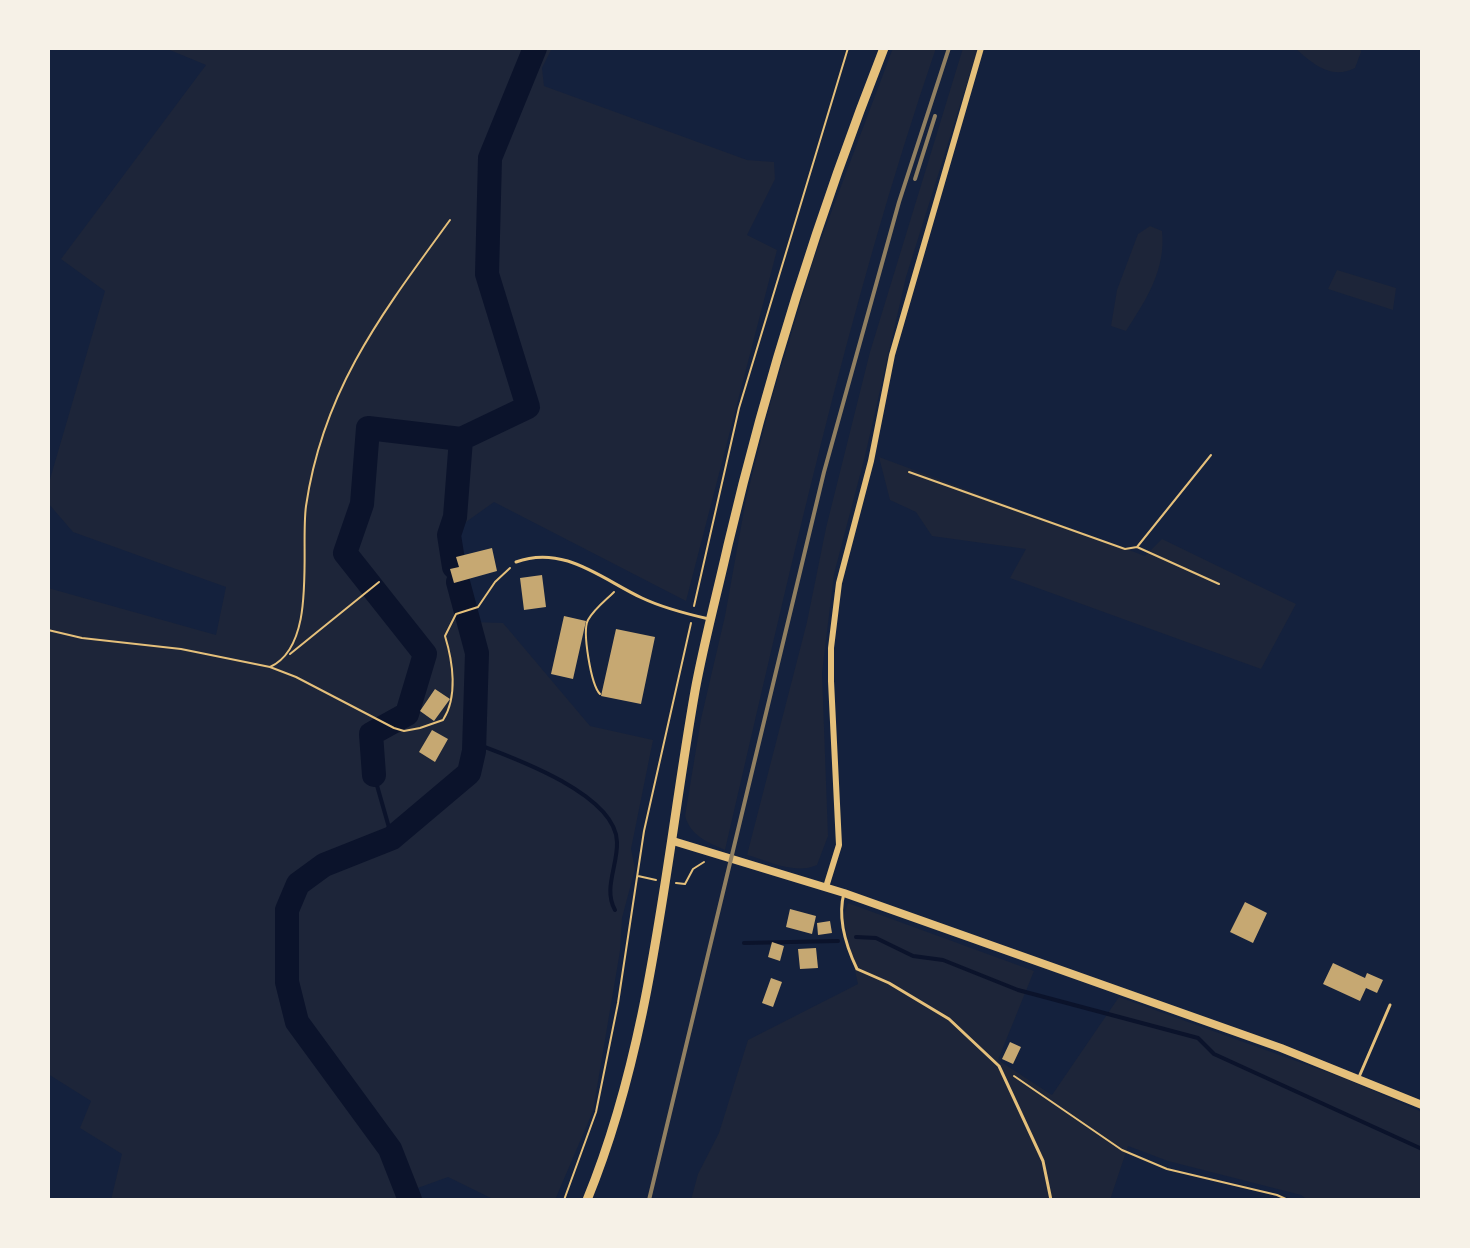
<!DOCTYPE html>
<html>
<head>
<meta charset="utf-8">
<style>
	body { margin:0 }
	#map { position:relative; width:1470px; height:1248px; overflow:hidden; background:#14213d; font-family:"Source Sans 3",sans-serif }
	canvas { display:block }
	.frame { position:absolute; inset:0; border:50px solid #f6f1e7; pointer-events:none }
</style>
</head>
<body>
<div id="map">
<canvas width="1470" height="1248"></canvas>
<div class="frame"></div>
</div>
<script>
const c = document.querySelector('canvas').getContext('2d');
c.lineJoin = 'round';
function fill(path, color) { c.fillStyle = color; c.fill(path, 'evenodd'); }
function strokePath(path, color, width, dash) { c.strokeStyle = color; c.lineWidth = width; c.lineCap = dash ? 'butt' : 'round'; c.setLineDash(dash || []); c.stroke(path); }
fill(new Path2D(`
	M165,48H552L542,68L544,86L747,160L774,162L775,179L747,235L777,250L686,601L494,502L452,532L472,622L503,623L590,726L653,740L631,849L635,869L622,918L620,951L593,1111L555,1200H495L448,1177L415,1189L411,1200H111L122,1154L80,1128L91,1101L48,1074V588L216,635L226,587L73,532L48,503V486L105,291L61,259L206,65Z
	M893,48H936C846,310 788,581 725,850C707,842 691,836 685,816L701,719L725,616L746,499L771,401L814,258Z
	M963,48H978L906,277L865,456L834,574L822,673L828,836L817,865C795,875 769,861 747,855L807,622L826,528L870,352Z
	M1295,48H1360L1361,52L1355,68C1331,80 1313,64 1295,48Z
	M1150,226L1162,231C1166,270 1146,300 1126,331L1111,326L1117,290L1138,234Z
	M1337,270L1396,288L1393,310L1328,289Z
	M879,457L1145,556L1162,539L1296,604L1261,669L1010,578L1026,549L932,536L916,512L890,500Z
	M848,903L1034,971L998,1060L1052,1095L1119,997L1346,1079L1422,1112V1200H1308L1301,1195L1168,1161L1128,1146L1110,1200H691L698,1174L719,1133L748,1040L858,984L843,918Z`), '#1d2539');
strokePath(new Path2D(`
	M474,743C512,757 616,794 617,842C618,865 603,889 615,910
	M374,775L392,838
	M856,937L876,938L913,956L943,960L1018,990L1198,1038L1214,1054L1422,1149
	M744,943L838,941`), '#0b132b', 4);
strokePath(new Path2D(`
	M454,567L449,535L455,517L461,439
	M374,775L371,734L407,714L425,654L345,553L362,504L368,428L461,439L528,407L487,274L490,158L535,48
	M410,1200L390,1149L297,1022L287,982V910L298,884L324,865L392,838L469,773L474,751L477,653L458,582`), '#0b132b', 24);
fill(new Path2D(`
	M492,548L497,571L454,583L450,569L459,567L456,557Z
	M542,575L546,607L524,610L520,578Z
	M564,616L586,621L573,679L551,674Z
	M616,629L655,637L641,704L601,696Z
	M435,689L450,699L434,721L420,711Z
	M432,730L448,739L435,762L419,752Z
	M1245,902L1267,913L1253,943L1230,932Z
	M790,909L816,916L812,934L786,927Z
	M830,921L832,933L818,935L817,923Z
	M772,942L784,946L780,961L768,957Z
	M816,948L818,968L800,969L798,949Z
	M1333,963L1365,978L1367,973L1383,980L1377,993L1366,988L1360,1001L1323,984Z
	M771,978L782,982L773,1007L762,1003Z
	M1010,1042L1021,1047L1013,1064L1002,1059Z`), '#c6a872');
strokePath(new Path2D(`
	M909,472L1125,549L1137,547L1211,455
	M1137,547L1219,584
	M694,606L739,408L848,48
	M48,630L82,638L181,649L270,667L296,677L394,728L404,731L420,728L443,720C458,697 453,662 445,636L456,614L478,607L495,582L510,568
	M290,654L379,582
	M270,667C318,645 300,549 306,506C323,389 383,312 450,220
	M600,694C591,685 582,631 588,620C594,609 606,600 614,592
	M638,876L656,880
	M676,883L685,884L693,869L704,862
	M1014,1076L1122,1150L1167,1169L1277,1195L1288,1200
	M564,1200L596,1112L618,1003L644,831L691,623`), '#e5c07b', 2);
strokePath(new Path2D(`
	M516,562C564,544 603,580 642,598C663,608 687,614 709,619
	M844,893C837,919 846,946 857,969L889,983L949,1019L999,1066L1043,1161L1051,1200
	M1359,1077L1390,1005`), '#e5c07b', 3);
strokePath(new Path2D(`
	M826,887L839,845L831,681V648L839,583L871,461L892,355L981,48`), '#e5c07b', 6);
strokePath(new Path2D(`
	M673,841L844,893L1281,1048L1422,1105`), '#e5c07b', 8);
strokePath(new Path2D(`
	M587,1200C653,1039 665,861 695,691C704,642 717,594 728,545C768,375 820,211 884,48`), '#e5c07b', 9);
strokePath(new Path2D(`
	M915,179L935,116
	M649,1200L824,472L899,202L949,48`), '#918062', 4);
</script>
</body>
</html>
